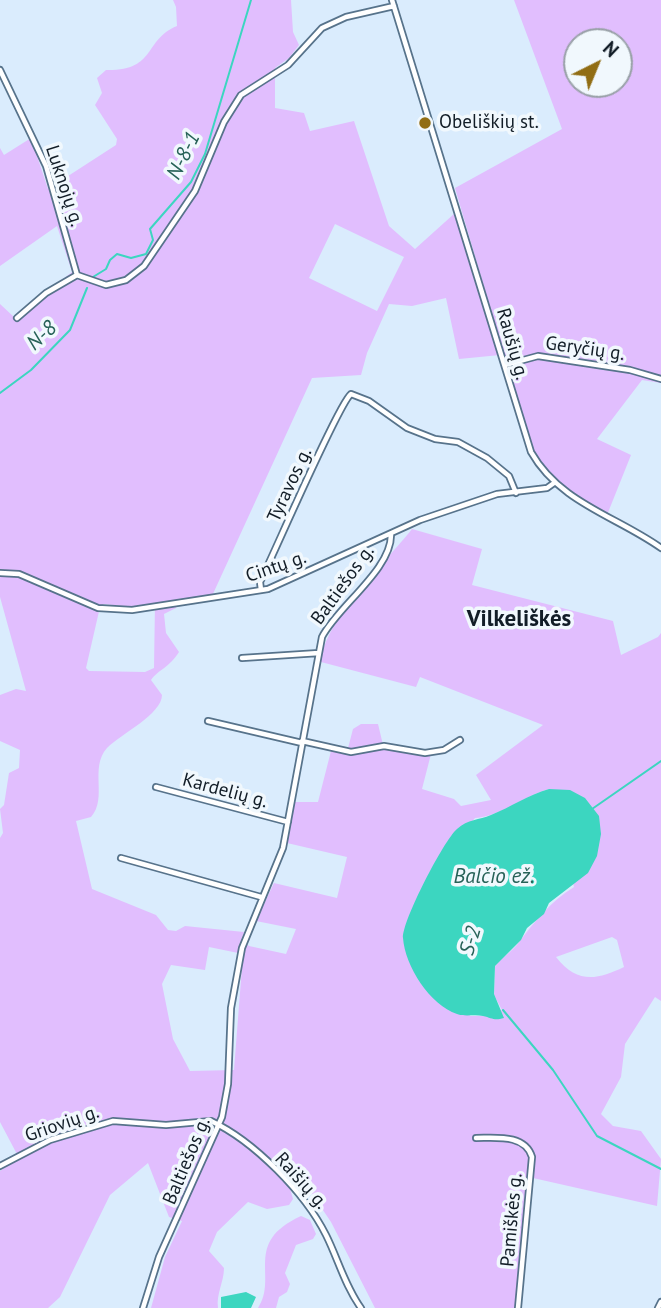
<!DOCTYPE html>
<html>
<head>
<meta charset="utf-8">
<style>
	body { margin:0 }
	#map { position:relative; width:661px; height:1308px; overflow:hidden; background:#daecfd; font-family:"PT Sans",sans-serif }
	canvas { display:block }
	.north { position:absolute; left:563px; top:28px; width:70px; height:70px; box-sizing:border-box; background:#f1f8fd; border:2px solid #98a0a7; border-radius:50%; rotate:43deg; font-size:19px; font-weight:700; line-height:28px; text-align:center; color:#121d27 }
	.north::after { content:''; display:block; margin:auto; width:24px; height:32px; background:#916d14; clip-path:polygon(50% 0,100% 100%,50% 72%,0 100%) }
</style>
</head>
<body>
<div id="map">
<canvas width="661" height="1308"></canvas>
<div class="north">N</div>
</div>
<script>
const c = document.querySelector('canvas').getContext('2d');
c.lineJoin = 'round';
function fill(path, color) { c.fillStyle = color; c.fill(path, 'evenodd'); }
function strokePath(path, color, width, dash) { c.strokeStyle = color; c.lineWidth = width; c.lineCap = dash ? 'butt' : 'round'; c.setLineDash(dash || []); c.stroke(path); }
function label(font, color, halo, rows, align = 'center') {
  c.font = font + ' "PT Sans",sans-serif'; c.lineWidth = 7; c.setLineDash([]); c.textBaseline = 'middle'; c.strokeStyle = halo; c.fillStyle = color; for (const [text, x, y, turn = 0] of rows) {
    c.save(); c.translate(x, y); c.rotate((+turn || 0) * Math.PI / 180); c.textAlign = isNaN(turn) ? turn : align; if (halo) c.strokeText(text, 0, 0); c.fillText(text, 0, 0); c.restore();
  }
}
fill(new Path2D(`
	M173,0H291L293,32L299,45L289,58L275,68V108L304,113L310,131L354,121L389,226L415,249L455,213L500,355L459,359L446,298L412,306L389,304L367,353L361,375L312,378L212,596L177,599L176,608L164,614L166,633L179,652C169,668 159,669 151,680L162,695C162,714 121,734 107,748C89,768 108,798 91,817L76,821L92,889L156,915L168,930L176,931L185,926L244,932L241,940L249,946L286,954L296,929L256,921L274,883L337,898L347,857L287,843L294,802H318L331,751L347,752L353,729L361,724H378L384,749L431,754L422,789L454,799L461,806L491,800L476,775L543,725L420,677L416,687L321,662C323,622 386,562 412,529L482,549L472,585L613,621L621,655L658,637L661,633V1001L655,997L625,1044L621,1077L601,1114L613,1126L641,1131L661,1159L657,1206L533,1178L521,1308H375L331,1222L298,1173L293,1174L289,1185L293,1199L289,1205L267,1209L248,1202L217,1232L209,1251L224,1268C224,1282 216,1294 218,1308H151L165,1257L182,1221L169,1217L148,1163L110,1195L60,1297L48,1308H0V1171L19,1158L0,1122V838L3,833L0,809L4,805L9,773L19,768L20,750L0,741V695L16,689L26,691L0,597V304L14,317L72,272L57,226L0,266V148L4,155L31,138L48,189L116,145L117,139L95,105L102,93L97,78L106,70C157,71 143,40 177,26L176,7ZM335,224L404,257L377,311L309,278ZM155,603L154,668L145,672L89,671L86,668L100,607L104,604L130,607ZM549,789L574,887C550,902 536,920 519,942C513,951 502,957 495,966L494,995L502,1010L483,1016H470L419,895L435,867L475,818C502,816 524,796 549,789ZM612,937L617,940L624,967C597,980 577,984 556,957ZM209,947L243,954L234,1070L190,1071L173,1039L162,984L171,965L205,970Z
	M514,0H661V383L642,380L597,439L631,455L607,515C574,496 548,479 530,444L455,188L562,129ZM577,42H619V84H577Z
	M301,1216L310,1220L316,1234L313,1239L296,1245L285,1273L290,1284L287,1292L279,1297L276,1308H258C279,1277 242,1243 301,1216Z`), '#e1befe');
fill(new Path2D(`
	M549,789L570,790L585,798L599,816L601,834L597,856L588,873L549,903L544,914L527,928L521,940L495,966L494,994L504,1018C494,1021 492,1018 483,1016C475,1014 465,1017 457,1014C430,1005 405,966 403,938C402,921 444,840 457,829C468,819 479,820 491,815C511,807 528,795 549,789Z
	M246,1292L256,1297L251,1308H221V1297Z`), '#3cd6c0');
strokePath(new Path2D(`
	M93,277L106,269L110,260L117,254L131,258L146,254L153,240L150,229L191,182L205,154L251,0
	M0,393L31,370L70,330L87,288
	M592,809L661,761
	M503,1010L553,1070L597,1136L661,1169`), '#3cd6c0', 2);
const street = new Path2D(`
	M392,0L531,452C560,503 616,516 661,548
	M0,70L46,166L77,275
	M77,275L106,285L126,280L144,266L195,191L224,122L241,95L288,65L322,28L346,17L394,6
	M17,318L46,293L77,275
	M505,365L538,356L630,370L661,379
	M0,573L19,574L98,608L132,610L268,589L420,520L497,494L547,488L554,483
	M261,590L260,582C273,556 339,403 351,394L369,401L407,428L435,439L458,442L487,458L509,476L516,493
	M242,658L319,653
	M208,721L302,743
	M302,741L351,752L384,746L425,753L444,750L460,740
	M156,787L288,822
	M121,858L261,897
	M476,1138C496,1138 525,1134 532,1157L518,1308
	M0,1166L50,1140L113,1121L166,1125L211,1121C254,1141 305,1193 326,1235C338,1259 345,1286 361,1308
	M143,1308L159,1257L222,1117L228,1084L231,1008L242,948L283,848L322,637C338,606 392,569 391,534
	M658,1308L661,1302`);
strokePath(street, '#57738b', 8);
strokePath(street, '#fff', 4.5);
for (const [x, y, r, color] of [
	[425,123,7,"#916d14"]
]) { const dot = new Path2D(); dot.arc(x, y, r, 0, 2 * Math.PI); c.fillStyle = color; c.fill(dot); strokePath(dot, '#f1f8fd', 2.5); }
label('19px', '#121d27', '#f1f8fd', [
	["Obeliškių st.",439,123]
], 'left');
label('19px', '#121d27', '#f1f8fd', [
	["Luknojų g.",64,186,72],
	["Raušių g.",512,344,74],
	["Geryčių g.",585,349,8],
	["Tyravos g.",290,485,-65],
	["Cintų g.",276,567,-19],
	["Baltiešos g.",343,585,-54],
	["Kardelių g.",225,791,15],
	["Griovių g.",62,1124,-19],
	["Baltiešos g.",187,1161,-67],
	["Raišių g.",301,1181,48],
	["Pamiškės g.",512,1220,-85]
]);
label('italic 21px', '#276258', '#f1f8fd', [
	["N-8-1",184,156,-64],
	["N-8",42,336,-43],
	["Balčio ež.",494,877],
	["S-2",471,941,-73]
]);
label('bold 23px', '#121d27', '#f1f8fd', [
	["Vilkeliškės",519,619]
]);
</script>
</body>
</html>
